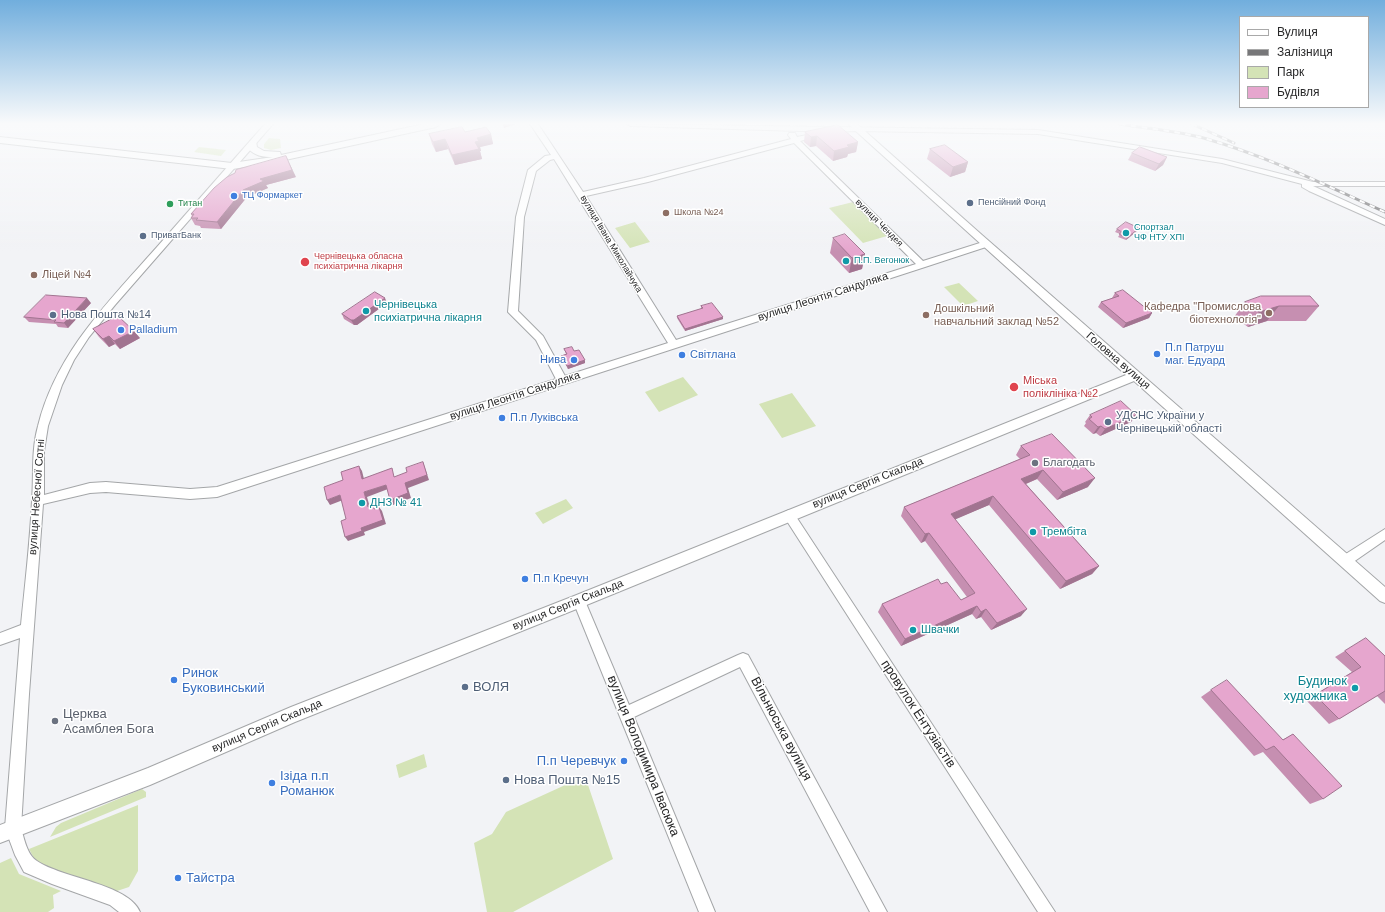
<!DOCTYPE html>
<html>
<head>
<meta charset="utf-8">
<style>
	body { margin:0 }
	#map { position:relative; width:1385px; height:912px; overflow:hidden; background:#f2f3f6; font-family:Helvetica,sans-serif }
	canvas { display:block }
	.legend { position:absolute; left:1239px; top:16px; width:130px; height:92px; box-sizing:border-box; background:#fff; border:1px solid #a9a9a9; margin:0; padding:5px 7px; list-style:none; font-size:12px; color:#282829 }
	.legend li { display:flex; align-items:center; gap:8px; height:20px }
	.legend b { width:20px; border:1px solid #a9a9a9 }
</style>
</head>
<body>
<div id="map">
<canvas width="1385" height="912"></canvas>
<ul class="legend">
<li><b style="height:5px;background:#fff"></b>Вулиця</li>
<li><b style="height:5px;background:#777779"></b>Залізниця</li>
<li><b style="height:11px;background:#d4e3b6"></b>Парк</li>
<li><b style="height:11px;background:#e6a6ce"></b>Будівля</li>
</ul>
</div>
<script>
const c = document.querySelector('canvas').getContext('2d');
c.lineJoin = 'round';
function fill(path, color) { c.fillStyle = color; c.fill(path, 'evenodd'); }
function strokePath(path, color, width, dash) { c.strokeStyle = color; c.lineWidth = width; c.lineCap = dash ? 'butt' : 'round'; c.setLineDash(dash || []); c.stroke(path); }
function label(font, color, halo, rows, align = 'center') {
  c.font = font + ' Helvetica,sans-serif'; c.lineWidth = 3; c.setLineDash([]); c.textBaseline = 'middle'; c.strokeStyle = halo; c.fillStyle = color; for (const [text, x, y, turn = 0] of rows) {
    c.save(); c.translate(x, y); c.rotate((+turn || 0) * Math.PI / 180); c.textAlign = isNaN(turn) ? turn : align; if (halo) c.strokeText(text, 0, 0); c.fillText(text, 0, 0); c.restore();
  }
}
fill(new Path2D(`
	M269,138L280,139L281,148L271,150L264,148V144Z
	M199,147L226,150L221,156L194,152Z
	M853,202L887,236L863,243L829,208Z
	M635,222L650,242L630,248L615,228Z
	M959,283L978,301L963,306L944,287Z
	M683,377L698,395L659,412L645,392Z
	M792,393L816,426L782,438L759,404Z
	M566,499L573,508L543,524L535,513Z
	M424,754L427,767L399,778L396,765Z
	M585,776L613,859L513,912H487L474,843L492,834L506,812Z
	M142,789L146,792V797L50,837L56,827L61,823Z
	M138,805V871L129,887L117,891L108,889L54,870L36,862L29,849Z
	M11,858L19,874L61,891L53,895L54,908L48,912H0V863Z`), '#d4e3b6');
const minor = new Path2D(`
	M265,124H273L115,305L89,337L74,360L62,385L48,426L44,451V495L90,483L106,482L190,489L217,487L556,379L536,340L508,312L516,217L528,170L545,156L551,155L530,124H538L583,192L644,178L791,139L788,135L789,133H795L797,137L821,132V136L800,141L923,261L983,242H989L990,244L989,246L925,267L217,497L190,499L106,492L90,493L43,504L29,694L21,828C24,838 27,855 37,861C61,878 129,884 140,912H119L110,905L52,884L24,872L15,855L5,828L20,638L0,645V633L21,625C25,584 30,543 32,501C34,476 31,451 38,426C56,353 109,301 157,247C193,206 229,165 265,124ZM794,143L916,264L676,340L586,196L648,182ZM554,159L668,343L565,376L543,336L518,311L524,217L536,171L550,160Z
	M627,124L1038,130L1222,159L1313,182H1385V186H1313L1385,219V225L1309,191L1302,187V184L1222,163L1038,134L857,131L834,132L631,126Z
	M789,510L793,512L1055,912H1038L785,518L783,515L785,512Z
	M1385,529V540L1349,565L1345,566L1341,565L1339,561L1341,557Z
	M579,595L583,597L585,601L629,705L738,655L743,653L748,655L887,912H870L740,667L634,717L715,912H699L573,601L575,597Z`);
const major = new Path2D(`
	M424,124H440L436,127L267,164L232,169L0,143V137L232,163L273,157C263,157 254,156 248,148L250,141H256L257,147L264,151L280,152L281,155Z
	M848,124H857L982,235L1385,587V603L1380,601L1134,381L584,606L295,722L150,785L0,843V825L148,768L291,707L574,596L1126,375Z`);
strokePath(minor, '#a4a6a8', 2);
strokePath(major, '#a4a6a8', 2);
fill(minor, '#fff');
fill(major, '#fff');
const rail = new Path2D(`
	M1120,124C1149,129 1179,131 1207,139C1269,157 1327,186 1385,212
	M1192,124L1234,143`);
strokePath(rail, '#777779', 3);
strokePath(rail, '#fff', 2, [5.5]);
fill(new Path2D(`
	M805,132L858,142L856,152L848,154L847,157L833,161L816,146L810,147L804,142Z
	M429,134H491L493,144L480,147L481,151H480L482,159L455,165L448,149L436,152L432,144Z
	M930,149L968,162L965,172L950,177L927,159Z
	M1132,153L1167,157L1163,165L1155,171L1128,160Z
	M227,177H296L266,185L268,188L247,197L221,229L201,228L200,226L195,225L191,218L192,216L191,214Z
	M1117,229L1137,231L1126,240L1118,237L1120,234L1115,232Z
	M833,238L865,254L862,269L849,273L830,253Z
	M1115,293L1152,313L1149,318L1123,328L1098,307L1101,302L1113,298H1112Z
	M1245,302L1319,306L1306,321H1267L1248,327L1234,317Z
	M91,303L68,328L58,327L56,324L29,322L24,317Z
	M387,303L357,325H354L344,319L342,314Z
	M701,306L723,319L685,331L677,318V316L701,309Z
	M93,329L140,338L120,349L115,344L109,347L99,337Z
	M564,349L574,351L585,363L568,369L562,358L561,356L566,354Z
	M1090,415H1136L1131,422L1100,436L1096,433L1093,434L1084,426L1086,423L1085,422Z
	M1021,446L1088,487L1057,500L1037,479L1026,484L1099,566L1092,574L1060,589L989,505L955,519L1021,616L991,630L981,617L976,619L972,614L901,646L878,612L882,604L941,584L961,600L967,597L925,541L921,543L901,516L904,507L1020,459L1016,455Z
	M1366,638L1385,656V704L1377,696L1339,719L1329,724L1306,700L1352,672L1335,657Z
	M1211,690L1282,740L1293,734L1323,799L1310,804L1263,752L1254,756L1201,697Z`), '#c68fb1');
fill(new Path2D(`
	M503,124H516L504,128Z
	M491,134L493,144L480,147L481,151H480L482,159L455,165L452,155L475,142L477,138Z
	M817,136L816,146L810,147L811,137Z
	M445,139L448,149L436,152L433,142Z
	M858,142L856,152L848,154L847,157L833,161L834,151L847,145Z
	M286,156L296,177L266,185L268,188L247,197L221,229L217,222L243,190L260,179Z
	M1167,157L1163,165L1155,171L1159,164Z
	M968,162L965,172L950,177L953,167Z
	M1139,228L1137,231L1126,240L1127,238Z
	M865,254L862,269L849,273L852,258Z
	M87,298L91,303L68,328L64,323Z
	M385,298L387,303L357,325H354L351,320Z
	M1279,306L1267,321L1248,327L1259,312Z
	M1152,313L1149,318L1123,328L1126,323Z
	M723,317V319L685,331V329Z
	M134,331L140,338L120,349L114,341Z
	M109,336L115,344L109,347L103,339Z
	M585,360V363L568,369L567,366Z
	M1136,415L1131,422L1100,436L1105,429Z
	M1101,426L1096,433L1093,434L1098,427Z
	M423,462L429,480L408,488L411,498L393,505L390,500Z
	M359,466L362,471L365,483L362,479Z
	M1043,470L1037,479L1016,488L1021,479Z
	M1095,478L1088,487L1057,500L1063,492Z
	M386,485L388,489L367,497L371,511L368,507L364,492Z
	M340,495L343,500L330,505L327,500Z
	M993,496L989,505L947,523L951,514Z
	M379,507L382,511L386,524L364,532L365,535L348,541L345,537L361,528Z
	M929,533L925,541L921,543L925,534Z
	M1099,566L1092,574L1060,589L1066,581Z
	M977,606L972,614L901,646L905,639Z
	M986,609L981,617L976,619L981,612Z
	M1027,609L1021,616L991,630L997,623Z`), '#a17490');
const building = new Path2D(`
	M838,125L858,142L847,145L849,147L834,151L817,136L811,137L805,132Z
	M462,127L465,132L486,127L491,134L477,138L479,141L475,142L479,149L452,155L445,139L433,142L429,134Z
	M945,145L968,162L953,167L930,149Z
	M1140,147L1167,157L1159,164L1132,153Z
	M286,156L292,170L260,179L264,181L243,190L217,222L196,220L198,218H191L194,214H191L214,188L227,177L235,173L236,170Z
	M1126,222L1139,228L1127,238L1119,234L1122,232L1117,229Z
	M845,234L865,254L852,258L833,238Z
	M1123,290L1152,313L1126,323L1101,302L1119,296L1115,293Z
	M375,292L385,298L354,320H351L342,314Z
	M46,295L87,298L64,323L54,322L56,320L24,317Z
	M1261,296H1310L1319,306H1279L1259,312L1245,302Z
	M712,303L723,317L685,329L677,316L703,308L701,306Z
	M118,316L134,331L114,341L109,336L103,339L93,329Z
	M572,347L574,351L579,350L585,360L567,366L561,356L567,354L564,349Z
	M1121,401L1136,415L1105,429L1101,426L1098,427L1089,419L1092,417L1090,415Z
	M1052,434L1095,478L1063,492L1043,470L1021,479L1099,566L1066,581L993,496L951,514L1027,609L997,623L986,609L981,612L977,606L905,639L882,604L938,579L941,584L947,582L961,600L975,593L929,533L925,534L904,507L1030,455L1021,446Z
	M423,462L427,475L405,483L408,493L390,500L386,485L364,492L368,507L373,505L374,509L379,507L383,520L361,528L362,531L345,537L341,521L346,519L340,495L327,500L324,487L343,480L341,472L359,466L362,479L392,468L394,477L407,472L406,468Z
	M1366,638L1385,656V691L1339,719L1315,695L1361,667L1345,651Z
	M1227,680L1283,740L1293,734L1342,786L1323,799L1274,746L1266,750L1211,690Z`);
fill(building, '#e6a6ce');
strokePath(building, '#a17490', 1);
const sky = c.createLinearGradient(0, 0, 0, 252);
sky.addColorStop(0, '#71aedd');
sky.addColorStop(0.49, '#f9fafb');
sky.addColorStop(1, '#f9fafb00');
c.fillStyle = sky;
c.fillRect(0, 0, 1385, 252);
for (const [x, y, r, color] of [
	[234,196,4,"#3f7fe0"],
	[970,203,4,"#5c6f8a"],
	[170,204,4,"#2e9e5b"],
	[666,213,4,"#8d6e63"],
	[1126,233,4,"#0f9aa8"],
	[143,236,4,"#5c6f8a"],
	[846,261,4,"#0f9aa8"],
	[305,262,5,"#e0444e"],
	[34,275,4,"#8d6e63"],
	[366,311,4,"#0f9aa8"],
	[1269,313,4,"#8d6e63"],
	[53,315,4,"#5c6f8a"],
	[926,315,4,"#8d6e63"],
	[121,330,4,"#3f7fe0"],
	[1157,354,4,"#3f7fe0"],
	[682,355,4,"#3f7fe0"],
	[574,360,4,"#3f7fe0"],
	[1014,387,5,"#e0444e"],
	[502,418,4,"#3f7fe0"],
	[1108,422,4,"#5c6f8a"],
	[1035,463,4,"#6b7280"],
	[362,503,4,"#0f9aa8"],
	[1033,532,4,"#0f9aa8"],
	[525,579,4,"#3f7fe0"],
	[913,630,4,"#0f9aa8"],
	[174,680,4,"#3f7fe0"],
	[465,687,4,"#5c6f8a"],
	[1355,688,4,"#0f9aa8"],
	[55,721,4,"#6b7280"],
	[624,761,4,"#3f7fe0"],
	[506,780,4,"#5c6f8a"],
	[272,783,4,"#3f7fe0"],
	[178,878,4,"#3f7fe0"]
]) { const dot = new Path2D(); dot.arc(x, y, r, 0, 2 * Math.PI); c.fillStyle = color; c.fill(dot); strokePath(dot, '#fff', 1.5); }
label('9px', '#366cbe', '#fff', [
	["ТЦ Формаркет",242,196]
], 'left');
label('9px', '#4e5e75', '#fff', [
	["Пенсійний Фонд",978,203],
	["ПриватБанк",151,236]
], 'left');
label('9px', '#27864d', '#fff', [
	["Титан",178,204]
], 'left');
label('9px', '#785e54', '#fff', [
	["Школа №24",674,213]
], 'left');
label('9px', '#282829', '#fff', [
	["вулиця Чендея",879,223,45],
	["вулиця Івана Миколайчука",611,244,59]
]);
label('9px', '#0d838f', '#fff', [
	["Спортзал",1134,228],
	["ЧФ НТУ ХПІ",1134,238],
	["П.П. Вегонюк",854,261]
], 'left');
label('9px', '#be3a42', '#fff', [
	["Чернівецька обласна",314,257],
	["психіатрична лікарня",314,267]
], 'left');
label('11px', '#785e54', '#fff', [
	["Ліцей №4",42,275],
	["Кафедра \"Промислова",1261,307,"right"],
	["біотехнологія\"",1261,320,"right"],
	["Дошкільний",934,309],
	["навчальний заклад №52",934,322]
], 'left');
label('11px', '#282829', '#fff', [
	["вулиця Леонтія Сандуляка",823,297,-18],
	["Головна вулиця",1118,361,41],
	["вулиця Леонтія Сандуляка",515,396,-18],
	["вулиця Сергія Скальда",868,483,-22],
	["вулиця Небесної Сотні",37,497,-86],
	["вулиця Сергія Скальда",568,605,-22],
	["вулиця Сергія Скальда",267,726,-23]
]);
label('11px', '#0d838f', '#fff', [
	["Чернівецька",374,305],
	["психіатрична лікарня",374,318],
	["ДНЗ № 41",370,503],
	["Трембіта",1041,532],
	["Швачки",921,630]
], 'left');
label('11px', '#4e5e75', '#fff', [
	["Нова Пошта №14",61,315],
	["УДСНС України у",1116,416],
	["Чернівецькій області",1116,429]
], 'left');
label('11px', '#366cbe', '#fff', [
	["Palladium",129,330],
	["П.п Патруш",1165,348],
	["маг. Едуард",1165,361],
	["Світлана",690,355],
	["Нива",566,360,"right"],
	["П.п Луківська",510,418],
	["П.п Кречун",533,579]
], 'left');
label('11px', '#be3a42', '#fff', [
	["Міська",1023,381],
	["поліклініка №2",1023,394]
], 'left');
label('11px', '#5b616d', '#fff', [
	["Благодать",1043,463]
], 'left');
label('13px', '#366cbe', '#fff', [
	["Ринок",182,673],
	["Буковинський",182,688],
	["П.п Черевчук",616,761,"right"],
	["Ізіда п.п",280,776],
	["Романюк",280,791],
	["Тайстра",186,878]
], 'left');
label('13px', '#0d838f', '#fff', [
	["Будинок",1347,681],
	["художника",1347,696]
], 'right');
label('13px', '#4e5e75', '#fff', [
	["ВОЛЯ",473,687],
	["Нова Пошта №15",514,780]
], 'left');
label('13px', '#5b616d', '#fff', [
	["Церква",63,714],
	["Асамблея Бога",63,729]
], 'left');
label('13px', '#282829', '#fff', [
	["провулок Ентузіастів",918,714,57],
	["Вільнюська вулиця",781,729,62],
	["вулиця Володимира Івасюка",643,756,68]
]);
</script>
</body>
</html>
